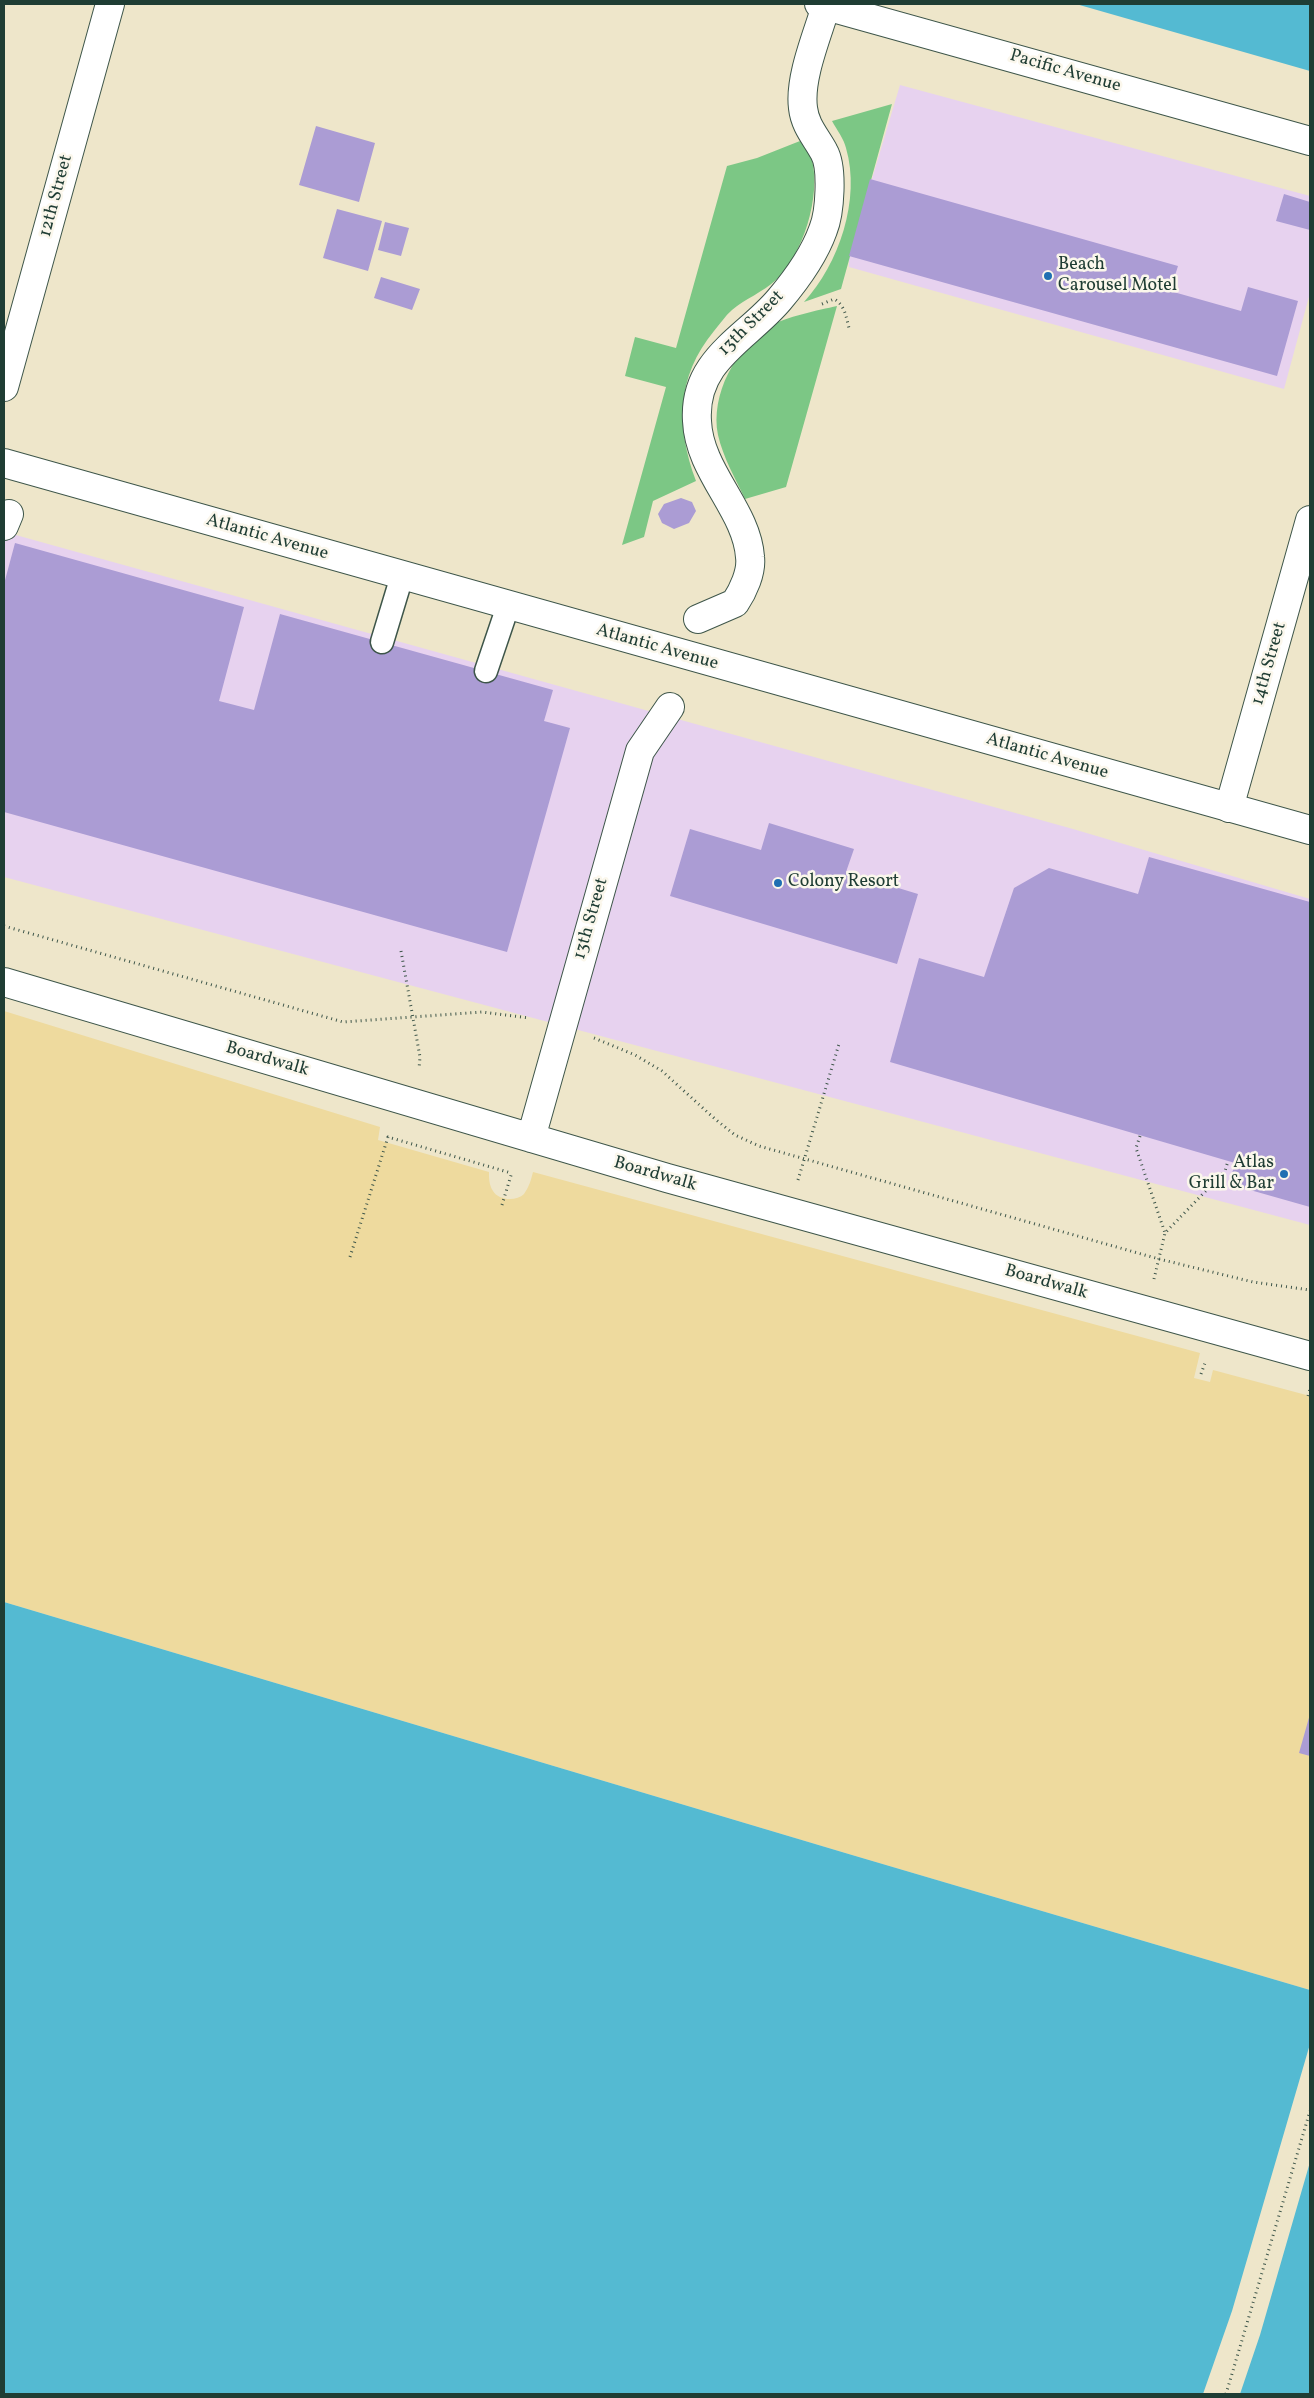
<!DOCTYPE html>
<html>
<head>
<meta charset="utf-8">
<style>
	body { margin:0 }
	#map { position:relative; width:1314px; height:2398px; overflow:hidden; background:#eee6ca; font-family:Vollkorn,serif }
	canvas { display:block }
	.frame { position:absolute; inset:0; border:5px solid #1f3d34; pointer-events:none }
</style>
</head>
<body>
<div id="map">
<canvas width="1314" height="2398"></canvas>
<div class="frame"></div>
</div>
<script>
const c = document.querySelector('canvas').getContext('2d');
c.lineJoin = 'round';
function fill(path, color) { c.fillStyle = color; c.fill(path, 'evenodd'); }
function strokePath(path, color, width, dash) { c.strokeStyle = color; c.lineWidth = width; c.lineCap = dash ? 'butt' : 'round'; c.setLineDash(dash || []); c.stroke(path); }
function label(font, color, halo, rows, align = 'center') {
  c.font = font + ' Vollkorn,serif'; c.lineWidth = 5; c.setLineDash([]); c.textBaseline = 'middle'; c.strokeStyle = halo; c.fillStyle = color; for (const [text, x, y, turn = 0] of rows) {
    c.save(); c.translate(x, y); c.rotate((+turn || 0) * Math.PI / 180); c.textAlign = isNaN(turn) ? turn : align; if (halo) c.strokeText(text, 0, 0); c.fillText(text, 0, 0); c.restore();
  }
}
fill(new Path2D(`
	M900,85L1310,196V293L1284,389L849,267V256Z
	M5,532L1073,829L1310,899V1225L4,877Z`), '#e7d2ef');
fill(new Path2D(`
	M892,104L841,289L804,302C839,264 861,199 846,148C844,139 837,130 832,121Z
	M800,141C804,147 810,153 812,160C821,196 803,255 776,280C763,292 745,299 732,310C725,316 720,324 714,331C676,377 676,427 696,481L653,501L644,537L622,545L666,387L625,376L635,337L676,348L727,166L757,158Z
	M837,306L786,487L745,499C735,478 723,457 718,435C710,395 736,347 770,326C785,317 819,310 837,306Z`), '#7cc785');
fill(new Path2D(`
	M4,1011L380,1127L378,1140L489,1172C489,1178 489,1185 493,1191C498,1200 516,1202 524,1194C529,1187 531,1180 533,1172L1200,1353L1194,1378L1210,1382L1213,1370L1310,1396V1990L852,1855L4,1602Z`), '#eeda9e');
fill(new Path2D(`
	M1076,4H1310V71Z
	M4,1602L852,1855L1310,1990V2394H4Z`), '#54bad2');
fill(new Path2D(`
	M1310,2044V2162L1260,2335L1240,2394H1203L1232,2311Z`), '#eee6ca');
fill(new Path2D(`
	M316,126L375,143L359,202L299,185Z
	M870,179L1178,266L1170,291L1241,311L1248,287L1298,301L1277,376L849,256Z
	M1284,194L1310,202V230L1276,221Z
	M337,209L382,221L368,271L323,258Z
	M385,222L409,228L401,256L378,250Z
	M381,277L420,289L412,310L374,298Z
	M681,498L692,502L696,511L689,523L674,529L662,523L658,514L664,504Z
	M15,543L244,607L219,701L254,710L280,614L553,690L544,721L570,728L507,952L4,812V584Z
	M769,823L854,849L846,872L918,894L897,964L670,896L690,829L761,850Z
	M1149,857L1310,902V1207L1229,1184L1235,1163L890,1062L919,958L984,977L1014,888L1049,868L1138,894Z
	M1310,1714V1756L1299,1753Z`), '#ab9cd4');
const lane = new Path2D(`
	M382,642L402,576
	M486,671L508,606`);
const street = new Path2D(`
	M4,387L110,4
	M4,526L9,514
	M698,619L735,603C743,591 752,572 750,557C747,510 699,472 697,421C693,360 746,339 779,300C796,280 814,255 823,230C830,213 833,168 824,152C816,137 805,126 803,108C799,78 817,36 826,6
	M1229,808L1310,520
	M4,982L667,1178L1310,1356
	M531,1138L640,751L670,707`);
const secondary = new Path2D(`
	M4,463L1310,830`);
const highway = new Path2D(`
	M819,4L1310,141`);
strokePath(lane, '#3e564a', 25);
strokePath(street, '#3e564a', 30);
strokePath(secondary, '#3e564a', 30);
strokePath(highway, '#3e564a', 30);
strokePath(new Path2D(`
	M822,304L834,299C845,305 846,317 849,328
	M4,926L343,1022L482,1012L529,1018
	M401,951L420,1057L419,1069
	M594,1038L635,1055L662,1071L715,1119L735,1135L759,1146L1159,1259L1253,1282L1310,1290
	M1140,1136L1136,1148L1165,1233L1225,1171L1228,1161
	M798,1180L839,1044
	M502,1205L512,1172
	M350,1257L388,1137L511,1173
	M1154,1279L1165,1233
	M1201,1374L1205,1363
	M1308,1396L1310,1389
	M1226,2394L1310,2111`), '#3e564a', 3, [1, 4]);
strokePath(lane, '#fff', 22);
strokePath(street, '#fff', 28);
strokePath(secondary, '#fff', 28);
strokePath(highway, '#fff', 28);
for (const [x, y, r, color] of [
	[1048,276,5,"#1f6fb2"],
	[778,883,5,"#1f6fb2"],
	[1284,1174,5,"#1f6fb2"]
]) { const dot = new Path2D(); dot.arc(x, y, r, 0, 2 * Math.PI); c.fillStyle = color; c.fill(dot); strokePath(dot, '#fbf7ec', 2); }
label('18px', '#1f3d34', '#fbf7ec', [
	["Pacific Avenue",1065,72,16],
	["12th Street",57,196,-75],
	["13th Street",752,324,-45],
	["Atlantic Avenue",267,538,16],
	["Atlantic Avenue",657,648,16],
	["14th Street",1270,664,-74],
	["Atlantic Avenue",1047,757,16],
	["13th Street",592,919,-74],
	["Boardwalk",267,1060,16],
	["Boardwalk",655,1175,16],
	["Boardwalk",1046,1283,16]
]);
label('18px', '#1f3d34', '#fbf7ec', [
	["Beach",1058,266],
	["Carousel Motel",1058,287],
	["Colony Resort",788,883],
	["Atlas",1274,1164,"right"],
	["Grill & Bar",1274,1185,"right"]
], 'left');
</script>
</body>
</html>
